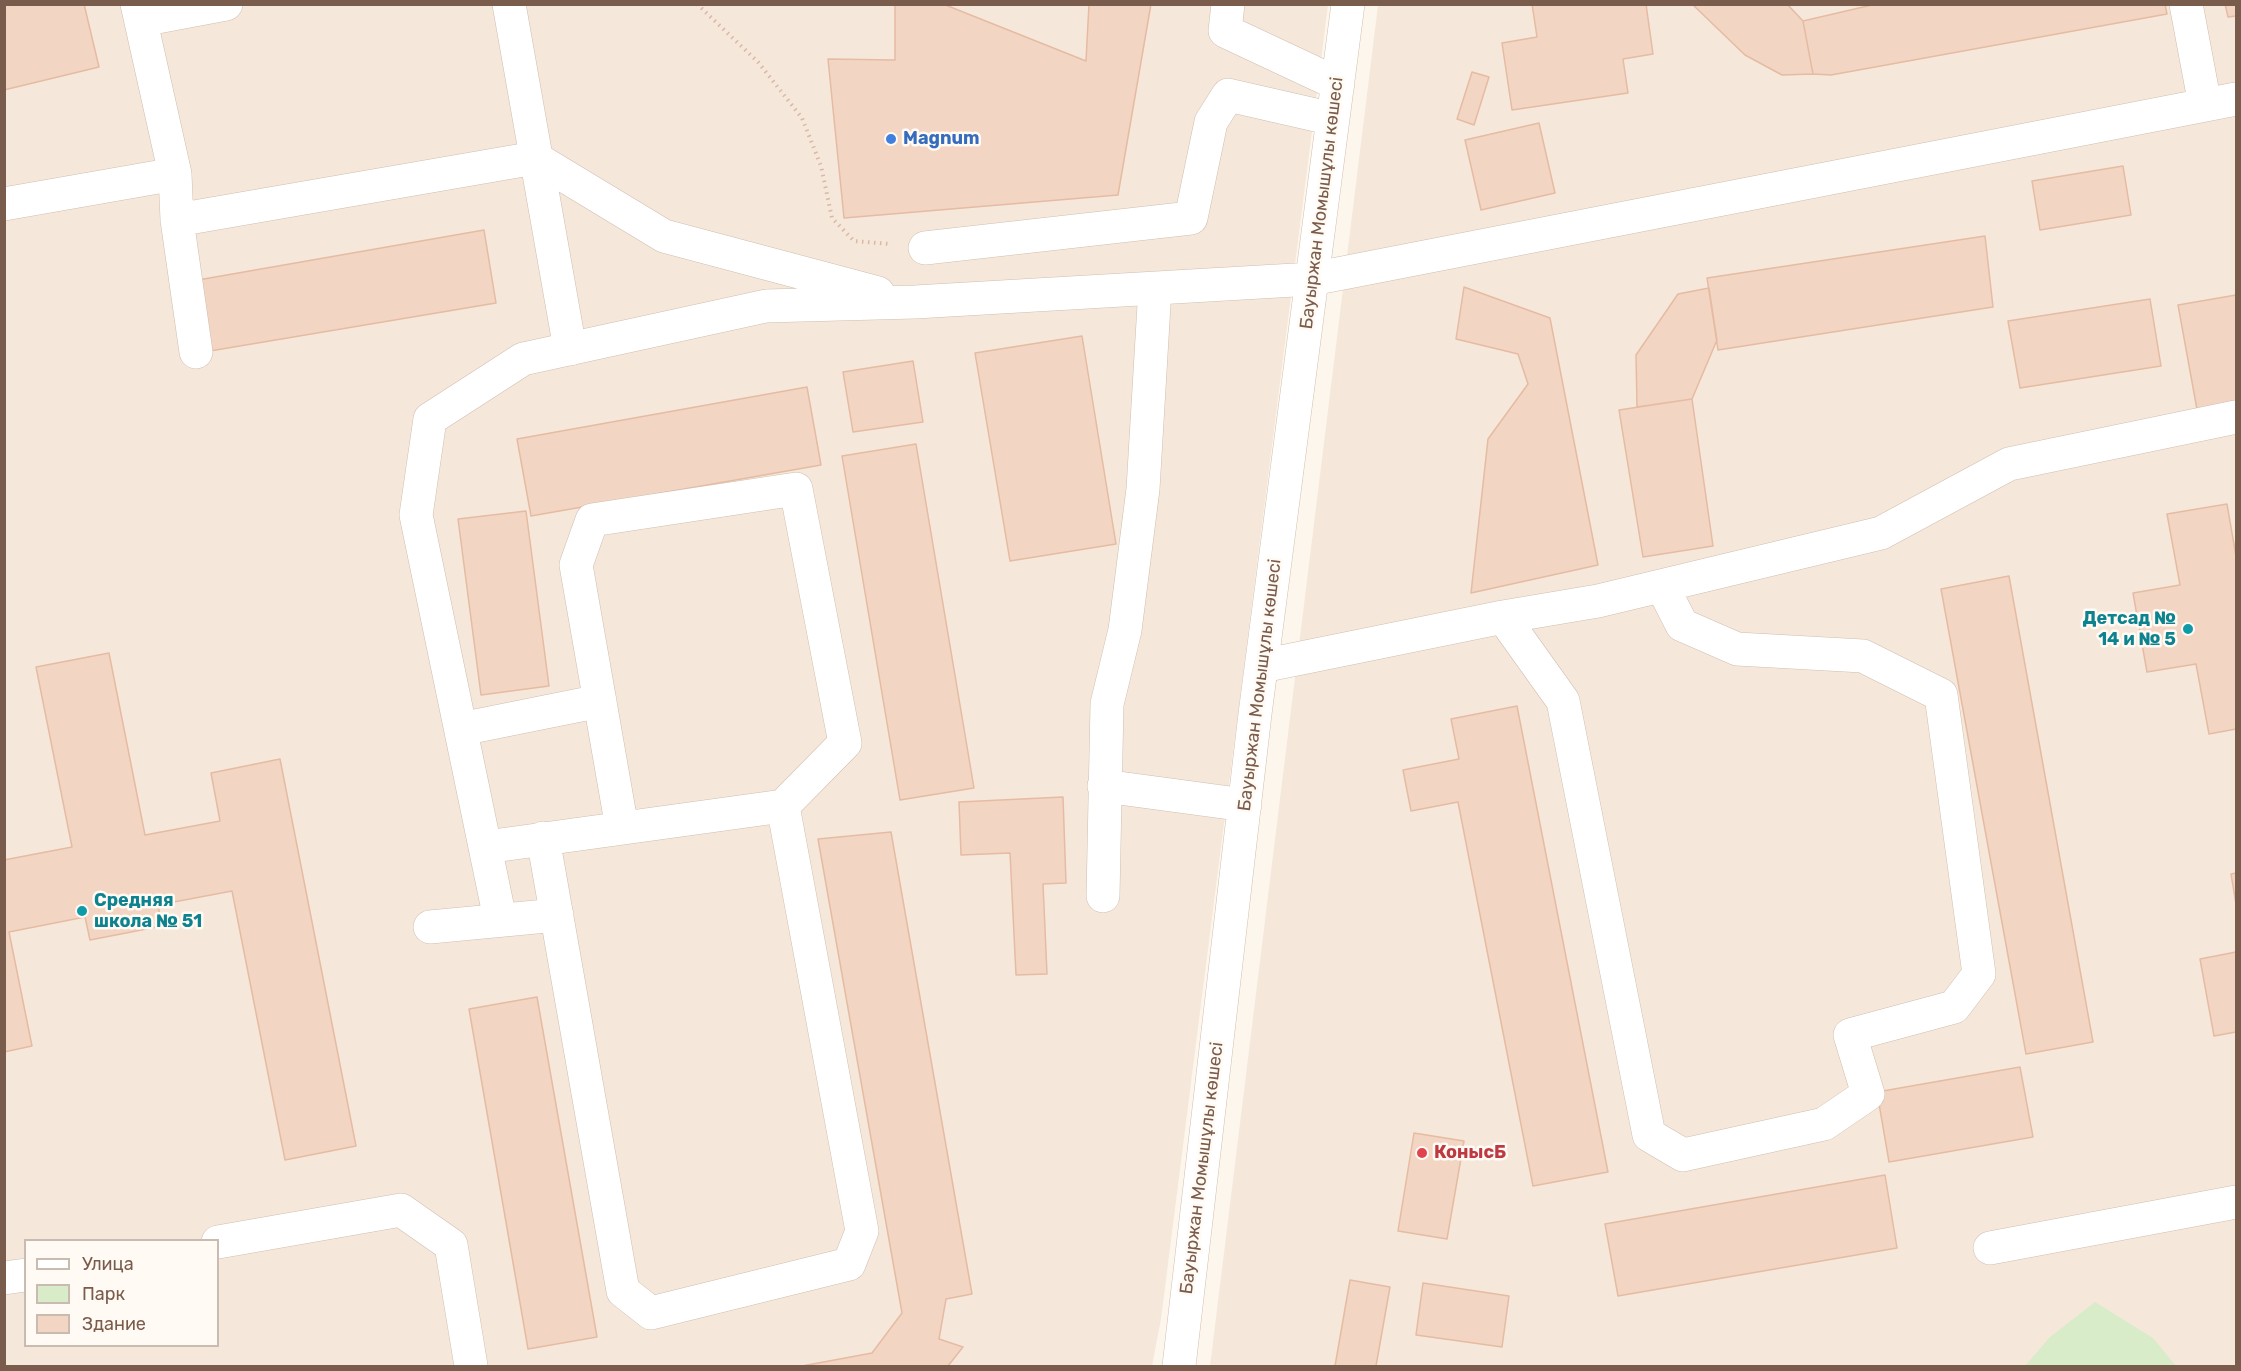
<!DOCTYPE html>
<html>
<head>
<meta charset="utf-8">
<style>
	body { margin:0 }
	#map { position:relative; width:2241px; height:1371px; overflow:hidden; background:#fdf6ec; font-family:Rubik,sans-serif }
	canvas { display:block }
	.frame { position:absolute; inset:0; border:6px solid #7a5c4d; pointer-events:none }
	.legend { position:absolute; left:24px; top:1239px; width:195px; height:108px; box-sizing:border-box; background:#fffaf3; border:2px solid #cabbb1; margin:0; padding:8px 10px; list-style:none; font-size:18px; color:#7a5c4d }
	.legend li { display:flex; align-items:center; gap:12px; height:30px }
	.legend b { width:30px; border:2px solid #cabbb1 }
</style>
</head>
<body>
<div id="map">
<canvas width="2241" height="1371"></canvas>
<div class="frame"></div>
<ul class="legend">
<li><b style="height:8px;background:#fff"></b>Улица</li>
<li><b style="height:16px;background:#d8ecc9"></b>Парк</li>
<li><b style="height:16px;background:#f3d5c3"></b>Здание</li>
</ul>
</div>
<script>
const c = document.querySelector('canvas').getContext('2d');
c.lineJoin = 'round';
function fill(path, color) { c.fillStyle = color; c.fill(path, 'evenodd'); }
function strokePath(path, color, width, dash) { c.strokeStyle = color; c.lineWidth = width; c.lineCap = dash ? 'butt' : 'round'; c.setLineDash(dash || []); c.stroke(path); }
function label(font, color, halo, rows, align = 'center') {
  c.font = font + ' Rubik,sans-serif'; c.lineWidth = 5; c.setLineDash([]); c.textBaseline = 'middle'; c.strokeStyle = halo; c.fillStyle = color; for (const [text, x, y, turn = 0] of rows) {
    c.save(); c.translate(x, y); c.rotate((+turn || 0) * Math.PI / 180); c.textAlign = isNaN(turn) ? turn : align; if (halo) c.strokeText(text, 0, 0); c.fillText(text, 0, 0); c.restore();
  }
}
fill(new Path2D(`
	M5,5H1328L1161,1319L1152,1366H5ZM26,1240H218V1346H26Z
	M1378,5H2236V1366H1210Z`), '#f5e8da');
fill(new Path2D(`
	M2095,1302L2153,1338L2176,1366H2025L2050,1337Z`), '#d8ecc9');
const building = new Path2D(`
	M4,4H84L99,67L4,90Z
	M895,4H943L1086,61L1089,4H1151L1118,195L844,218L828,59L895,60Z
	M1532,4H1646L1653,54L1623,59L1628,93L1512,110L1502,43L1537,37Z
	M1692,4H1787L1803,21L1813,74L1782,75L1745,55Z
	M1876,4H2165L2167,14L1831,75L1813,74L1803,21Z
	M2225,4H2236V16L2228,17Z
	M1472,72L1489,77L1474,125L1457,119Z
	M1539,123L1555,193L1481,210L1465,140Z
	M2123,166L2131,215L2040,230L2032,181Z
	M484,230L496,303L210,351L198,280Z
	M1985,236L1993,307L1718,350L1707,278Z
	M1464,287L1550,318L1598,565L1471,593L1488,439L1528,384L1518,354L1456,339Z
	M1709,288L1717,340L1692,399L1637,407L1636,355L1678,294Z
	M2236,295V408L2198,415L2178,305Z
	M2150,299L2161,366L2020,388L2008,321Z
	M1082,336L1116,544L1010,561L975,353Z
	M913,361L923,422L853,432L843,372Z
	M807,387L821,465L531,516L517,439Z
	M1692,399L1713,546L1643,557L1619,410Z
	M916,444L974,788L900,800L842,456Z
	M2227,504L2236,556V729L2209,734L2196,664L2147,672L2133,593L2180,585L2167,514Z
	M526,511L549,686L481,695L458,519Z
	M2009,576L2093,1042L2026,1054L1941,589Z
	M109,653L145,835L220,821L211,773L280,759L356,1146L285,1160L232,891L158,905L162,926L90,940L85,917L9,932L32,1046L4,1052V860L72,847L36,667Z
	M1517,706L1608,1172L1533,1186L1458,802L1411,811L1403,770L1459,759L1451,719Z
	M1063,797L1066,883L1043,884L1047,974L1016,975L1010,853L961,855L959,802Z
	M891,832L972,1294L946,1299L939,1339L963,1347L948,1366H802L872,1353L902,1313L818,839Z
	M2236,873V904L2231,874Z
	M2236,952V1032L2214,1036L2200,959Z
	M537,997L597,1337L528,1349L469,1009Z
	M2020,1067L2033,1137L1889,1162L1877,1092Z
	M1414,1133L1464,1141L1447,1239L1398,1231Z
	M1885,1175L1897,1248L1618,1296L1605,1224Z
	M1350,1280L1390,1287L1376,1366H1335Z
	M1423,1283L1509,1296L1502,1347L1416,1335Z`);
fill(building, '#f3d5c3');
strokePath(building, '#e6bba3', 1.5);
const minor = new Path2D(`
	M137,4L175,174L177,220L196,352
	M509,4L570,349
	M1228,4L1225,31L1338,84
	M2186,4L2205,105
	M141,20L226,4
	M4,204L175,174
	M177,220L535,158L664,236L878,293
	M925,248L1191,218L1211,122L1228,95L1333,119
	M1503,617L1563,701L1649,1135L1683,1155L1824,1124L1868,1094L1850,1035L1954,1007L1979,974L1941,695L1863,656L1737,649L1682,625L1662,586
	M1262,666L1503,617L1598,601L1881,533L2009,464L2236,417
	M461,729L600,701
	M1104,786L1245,805
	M543,838L623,1291L651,1313L849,1264L862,1231L783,806
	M486,847L783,806L845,743L796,489L592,520L576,565L622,828
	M1103,896L1107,704L1125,630L1143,489L1155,288
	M500,919L416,515L430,419L523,359L766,306L915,302L1312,279L2236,99
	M430,927L557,915
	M218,1242L401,1210L451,1245L471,1366
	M1990,1248L2236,1202
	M4,1278L26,1275
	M1179,1366L1255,714L1348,4`);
strokePath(minor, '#d1beb0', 34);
strokePath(new Path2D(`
	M697,4L758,62L802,118L821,166L832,218L854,241L889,244`), '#d9b8a5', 4, [1.5, 4.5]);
strokePath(minor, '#fff', 33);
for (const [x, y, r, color] of [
	[891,139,6,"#3f7fe0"],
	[2188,629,6,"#0f9aa8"],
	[82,911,6,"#0f9aa8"],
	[1422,1153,6,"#e0444e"]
]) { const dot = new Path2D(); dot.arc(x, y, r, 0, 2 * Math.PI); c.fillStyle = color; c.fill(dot); strokePath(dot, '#fffaf3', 2); }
label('bold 18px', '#366cbe', '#fffaf3', [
	["Magnum",903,139]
], 'left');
label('18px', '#7a5c4d', '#fffaf3', [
	["Бауыржан Момышұлы көшесі",1322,203,-83],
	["Бауыржан Момышұлы көшесі",1260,685,-83],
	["Бауыржан Момышұлы көшесі",1202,1168,-83]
]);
label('bold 18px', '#0d838f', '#fffaf3', [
	["Детсад №",2176,619],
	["14 и № 5",2176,640],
	["Средняя",94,901,"left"],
	["школа № 51",94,922,"left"]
], 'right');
label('bold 18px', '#be3a42', '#fffaf3', [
	["КонысБ",1434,1153]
], 'left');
</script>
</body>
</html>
